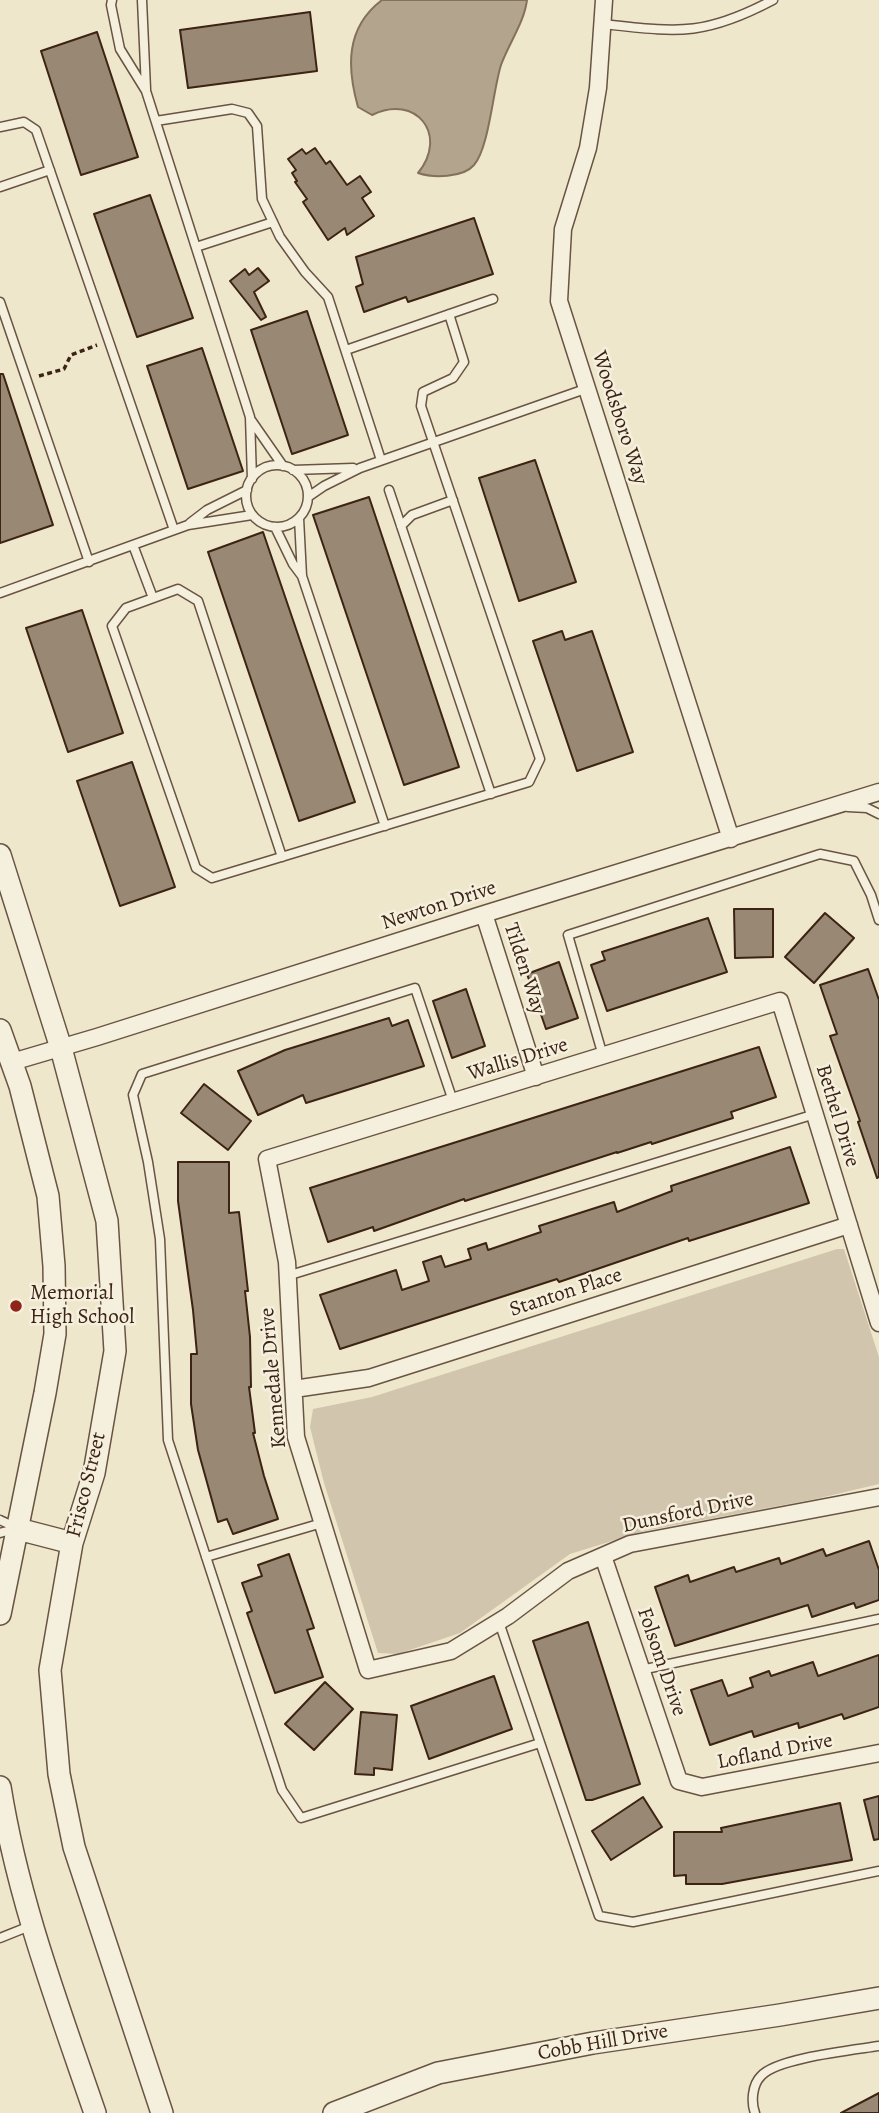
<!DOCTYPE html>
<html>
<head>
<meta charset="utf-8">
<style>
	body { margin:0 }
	canvas { display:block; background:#efe7cc }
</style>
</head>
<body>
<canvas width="879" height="2113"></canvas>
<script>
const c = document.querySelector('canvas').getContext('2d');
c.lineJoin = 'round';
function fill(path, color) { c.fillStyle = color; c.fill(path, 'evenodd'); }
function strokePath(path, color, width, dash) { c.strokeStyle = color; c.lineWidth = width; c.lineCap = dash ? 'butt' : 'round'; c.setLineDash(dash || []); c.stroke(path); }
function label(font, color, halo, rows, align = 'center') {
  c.font = font + ' Alegreya,serif'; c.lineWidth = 5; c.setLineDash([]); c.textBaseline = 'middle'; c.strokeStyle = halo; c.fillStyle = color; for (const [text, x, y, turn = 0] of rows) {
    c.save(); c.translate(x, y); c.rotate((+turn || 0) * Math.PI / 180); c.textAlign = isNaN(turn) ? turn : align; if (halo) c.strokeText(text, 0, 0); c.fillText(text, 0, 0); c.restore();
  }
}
fill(new Path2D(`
	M837,1249H844L879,1357V1484L816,1499L644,1531L570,1554L460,1633L398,1654L378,1653L324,1483L310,1427L313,1409L372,1397Z`), '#d1c6ad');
const water = new Path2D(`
	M382,0H527C524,23 509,43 501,65C493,90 489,148 474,165C463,178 433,178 418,173C449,135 416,93 372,115L358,107C347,68 345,28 382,0Z`);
fill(water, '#b2a48d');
strokePath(water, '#83705d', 2);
const building = new Path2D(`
	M310,12L317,71L188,88L180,30Z
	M97,32L138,157L81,175L41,51Z
	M315,148L326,164L330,161L347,185L360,176L371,192L362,198L374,216L347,235L345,228L328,240L303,202L307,199L295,182L297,181L292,173L296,170L288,159L302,149L306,154Z
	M150,195L193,318L137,337L94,214Z
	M474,218L493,274L408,302L406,297L364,312L356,287L363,284L356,257Z
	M258,268L269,281L254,292L266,317L261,320L230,281L245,269L249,275Z
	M307,311L348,435L292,454L251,330Z
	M202,348L243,471L188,489L147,366Z
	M0,374H3L53,525L0,543Z
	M535,460L576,582L519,601L479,478Z
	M369,497L459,767L404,785L313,515Z
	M263,532L355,802L299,821L208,552Z
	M82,610L123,733L68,752L26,628Z
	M562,631L565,640L592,631L633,752L577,771L533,641Z
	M132,762L175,887L120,906L77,781Z
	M734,909H773V957L735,958Z
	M825,913L854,938L814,983L785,957Z
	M708,918L727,972L607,1011L591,965L605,960L602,952Z
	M559,962L578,1018L546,1029L527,974Z
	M868,969L879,1000V1177L877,1178L858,1122L860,1121L830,1036L837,1034L820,985Z
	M466,989L485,1046L452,1058L433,1001Z
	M389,1018L392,1026L408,1020L424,1066L306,1103L303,1095L258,1115L238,1071L285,1050Z
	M759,1047L776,1097L731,1112L733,1118L652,1144L651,1142L617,1153V1152L465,1201L464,1199L374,1231L373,1227L328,1242L310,1188Z
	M204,1084L251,1121L228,1150L181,1113Z
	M790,1147L809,1203L689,1241L688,1238L559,1282L557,1279L340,1349L320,1295L396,1270L402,1290L429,1281L423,1262L441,1256L445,1267L471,1259L468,1249L486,1243L488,1250L541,1232L539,1226L614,1202L617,1212L672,1191L671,1186Z
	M178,1162H229V1213L239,1212L248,1291H245L250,1337L251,1387H249L255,1433H253L264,1476L278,1519L233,1534L227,1519L218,1522L198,1450L191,1404V1354H197L193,1310L178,1201Z
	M869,1541L879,1570V1600L856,1608L854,1603L812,1617L808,1605L675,1646L655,1587L688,1575L690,1582L734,1567L736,1572L779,1558L781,1564L823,1549L826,1556Z
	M289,1554L314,1628L307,1630L323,1677L275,1693L247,1613L252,1611L242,1583L262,1576L258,1565Z
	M588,1622L640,1784L592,1800H586L533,1641Z
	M879,1655V1707L844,1719L842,1714L799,1728L798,1723L754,1737L752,1731L710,1745L691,1690L722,1680L728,1696L753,1687L750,1678L769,1671L771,1676L813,1662L818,1676Z
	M494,1676L512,1729L429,1759L411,1706Z
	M325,1682L353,1709L314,1750L285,1724Z
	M361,1712L397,1715L392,1770L374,1768V1775L355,1774Z
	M879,1796V1839L874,1840L864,1800Z
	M643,1797L662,1827L611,1860L592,1831Z
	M840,1803L852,1860L722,1884H686V1875L674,1876V1832H722L721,1828Z
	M879,2093V2113H841Z`);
fill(building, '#998974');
strokePath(building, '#3c2314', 2);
const service = new Path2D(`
	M112,0L111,5L120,49L146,91L250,417L252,479
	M142,0L146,89
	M603,24C678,32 703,37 773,0
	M156,121L232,109L248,113L257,126L262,199L280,237L305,272L328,297L381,460
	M0,127L24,122L36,130L174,530
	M0,187L50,170
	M196,247L273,222
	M0,302L89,562
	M346,350L493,299
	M251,420L283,466
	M246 496a31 31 0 1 1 62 0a31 31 0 1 1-62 0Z
	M293,470L353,468
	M389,490L491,794
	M308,497L324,486L360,468L588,388
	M299,518L302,576L385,826
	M190,523L207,510L247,490
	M401,526L412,515L453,500
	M275,527L293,564L302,576
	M133,545L153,598
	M0,593L188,525L252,515
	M848,807L867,808L879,814
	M282,857L198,601L178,589L126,608L112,626L196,868L212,878L529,782L540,759L421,406L423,392L453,378L464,362L449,314
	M603,1056L568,935L820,854L854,861L871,895L879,920
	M453,1101L415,988L142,1074L133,1095L148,1162L160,1239L168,1440L282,1790L301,1818L540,1743
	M287,1276L815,1114
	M0,1520L15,1527
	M0,1533L15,1529
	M206,1557L322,1523
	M499,1622L599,1916L633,1922L879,1871
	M641,1670L879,1619
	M0,1938L30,1926
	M755,2113C751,2102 752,2085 761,2076C776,2058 854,2050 879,2046`);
const minor = new Path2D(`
	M604,0L598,88L588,148L563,229L559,301L731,839
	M484,914L536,1077
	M12,1062L97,1037L484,914L879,792
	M879,1323L780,1001L267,1159L287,1262L296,1437L368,1670L451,1651L508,1616L568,1571L630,1544L879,1497
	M294,1389L369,1378L849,1225
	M603,1556L679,1781L702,1787L879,1753`);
const tertiary = new Path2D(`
	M0,855L61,1048L107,1221L115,1351L94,1473L72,1543L50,1670L59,1774L74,1847L162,2113
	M0,1030L20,1086L48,1196L54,1266L55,1334L45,1393L0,1614
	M18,1529L72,1543
	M0,1787C18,1900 58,2005 95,2113
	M334,2113L438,2073L593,2043L780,2015L879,1998`);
strokePath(service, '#695442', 11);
strokePath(minor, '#695442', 19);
strokePath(tertiary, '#695442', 24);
strokePath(new Path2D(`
	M39,376L64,369L71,355L97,345`), '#3c2314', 3.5, [5, 3.5]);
strokePath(service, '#f5efde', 8);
strokePath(minor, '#f5efde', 16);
strokePath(tertiary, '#f5efde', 21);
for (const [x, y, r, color] of [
	[16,1306,7,"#8f2418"]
]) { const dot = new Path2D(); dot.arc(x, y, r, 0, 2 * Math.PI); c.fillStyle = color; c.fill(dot); strokePath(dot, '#f5efde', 2.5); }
label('21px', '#3c2314', '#f5efde', [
	["Woodsboro Way",619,418,72],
	["Newton Drive",439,906,-18],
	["Tilden Way",524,969,72],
	["Wallis Drive",518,1060,-17],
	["Bethel Drive",837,1116,73],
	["Stanton Place",566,1293,-18],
	["Kennedale Drive",274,1378,-95],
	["Frisco Street",87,1485,-76],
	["Dunsford Drive",688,1513,-12],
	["Folsom Drive",661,1662,71],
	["Lofland Drive",775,1752,-11],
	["Cobb Hill Drive",603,2043,-10]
]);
label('21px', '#3c2314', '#f5efde', [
	["Memorial",30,1294],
	["High School",30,1318]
], 'left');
</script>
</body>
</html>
